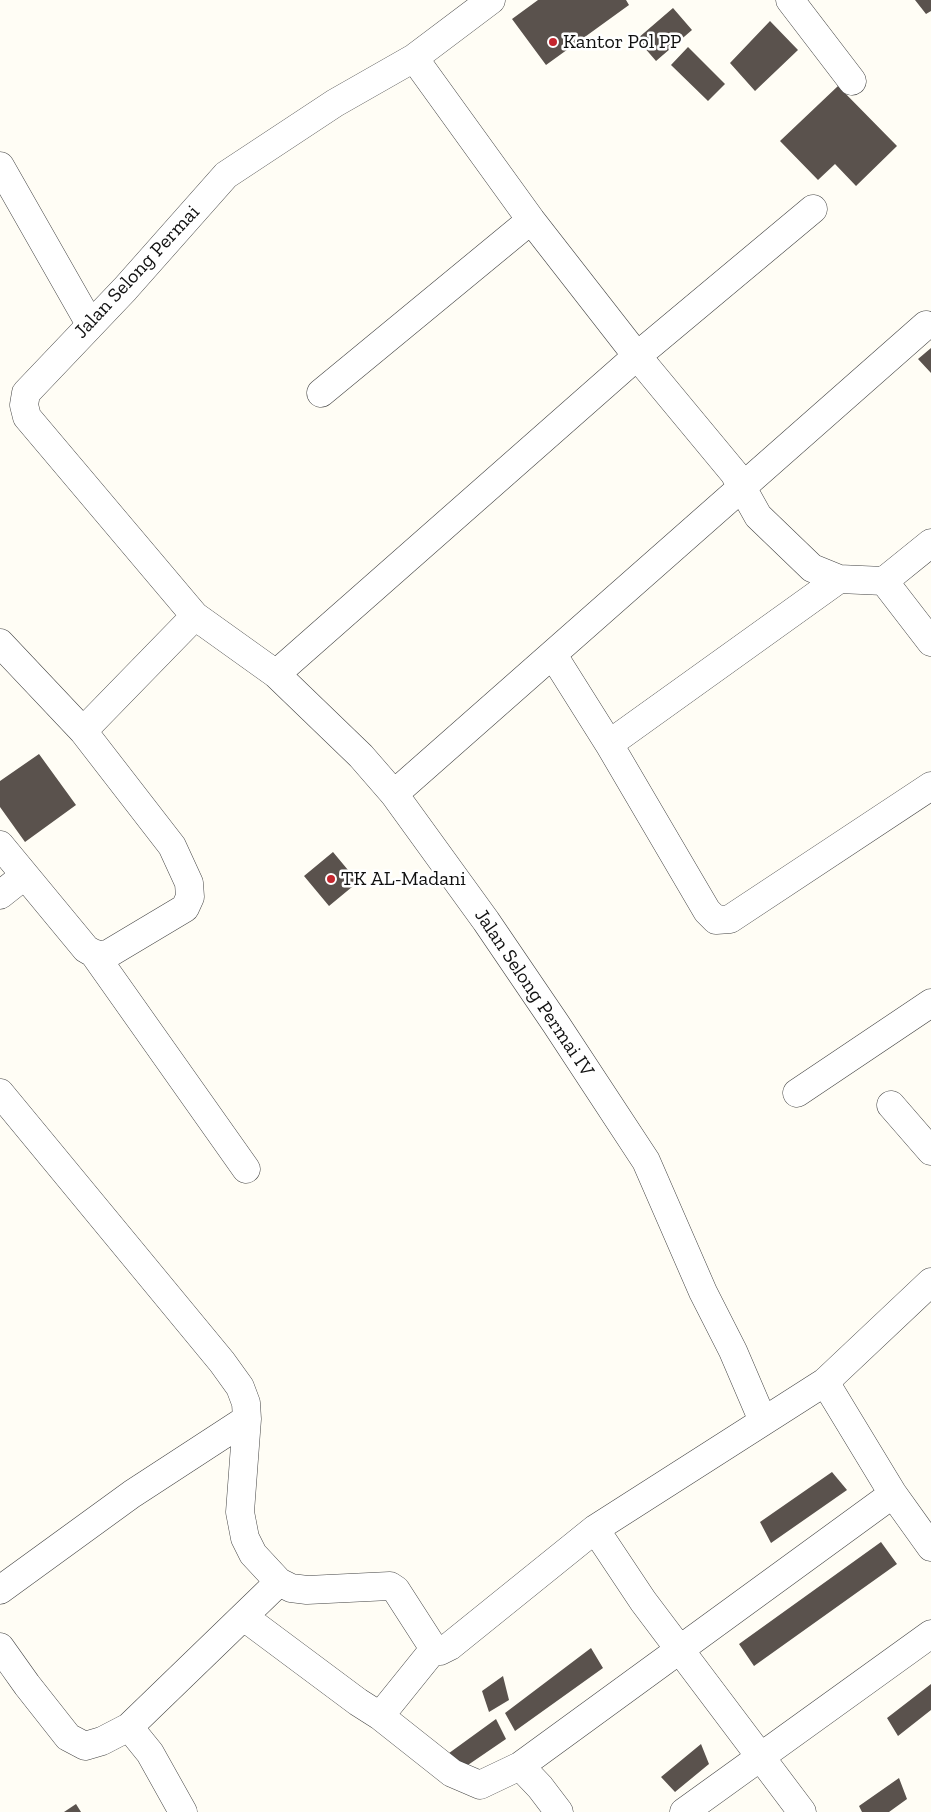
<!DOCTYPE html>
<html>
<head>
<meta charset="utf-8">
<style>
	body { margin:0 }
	canvas { display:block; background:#fffdf5 }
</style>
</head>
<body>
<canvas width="931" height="1812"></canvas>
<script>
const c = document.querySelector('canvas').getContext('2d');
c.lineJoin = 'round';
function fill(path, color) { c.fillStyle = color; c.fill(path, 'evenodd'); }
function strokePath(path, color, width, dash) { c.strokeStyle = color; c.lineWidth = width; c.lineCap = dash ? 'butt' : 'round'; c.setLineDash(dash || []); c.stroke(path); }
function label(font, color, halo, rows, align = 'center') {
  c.font = font + ' "Zilla Slab",serif'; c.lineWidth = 5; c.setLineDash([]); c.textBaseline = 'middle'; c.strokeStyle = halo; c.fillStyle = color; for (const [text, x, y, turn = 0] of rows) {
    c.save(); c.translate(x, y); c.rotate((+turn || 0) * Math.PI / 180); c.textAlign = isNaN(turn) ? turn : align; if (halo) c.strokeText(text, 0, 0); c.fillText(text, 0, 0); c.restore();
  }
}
fill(new Path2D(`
	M538,0H626L629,5L546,65L512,19Z
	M915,0H931V11L926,14Z
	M673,8L692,30L656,61L637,39Z
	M770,21L798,50L755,91L730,63Z
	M688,47L725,84L708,101L671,65Z
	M838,86L897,146L856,186L835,164L818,180L780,141Z
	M931,348V373L918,359Z
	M39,754L76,805L25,842L0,807V781Z
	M333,852L358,882L329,906L304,876Z
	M832,1472L847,1490L771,1543L760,1522Z
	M881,1542L897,1564L754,1666L739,1644Z
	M591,1648L603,1668L515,1731L505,1713Z
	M503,1676L509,1700L489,1712L482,1691Z
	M931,1684V1710L898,1736L887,1718Z
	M496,1719L506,1739L465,1767L445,1756Z
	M701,1744L709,1764L675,1792L661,1777Z
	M899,1778L907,1799L889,1812H862L859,1806Z
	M76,1804L81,1812H64Z`), '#5a524d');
const street = new Path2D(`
	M491,0L414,58L335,103L226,175L125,289L26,393L24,405L27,417L195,616L276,674L361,756L394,794L486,921L556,1024L646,1161L703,1292L733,1351L763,1421
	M790,0L852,81
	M414,58L531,220L637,356L734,473L758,516L812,568L839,579L884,581L931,642
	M0,166L90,324
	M321,393L531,220
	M884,581L931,543
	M0,643L83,731L172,846L189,883L190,897L185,908L108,954C99,956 94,954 86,949L0,845
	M553,655L609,744L707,911L716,920L730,919L931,786
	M276,674L637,356L813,209
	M83,731L195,616
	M609,744L839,579
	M394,794L926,325
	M0,895L24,876
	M94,954L246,1169
	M0,1093L222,1362L240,1387L246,1403L247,1419L240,1512L245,1538L253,1554L279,1582L291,1588L307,1590L390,1586L396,1590L434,1649L440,1651L450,1646L595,1529L825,1382L931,1282
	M797,1093L931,1003
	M891,1105L931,1151
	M825,1382L893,1494L931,1547
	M595,1529L643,1601L802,1812
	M0,1590L132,1494L247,1419
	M244,1617L358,1702L380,1716L452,1773L480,1785L520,1766L893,1494
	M0,1647L27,1685L68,1737L85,1746L102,1741L129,1727L150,1753L183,1812
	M380,1716L434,1649
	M129,1727L279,1582
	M520,1766L540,1787L559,1812
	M684,1812L931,1634`);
strokePath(street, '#444', 29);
strokePath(street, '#fff', 28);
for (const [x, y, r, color] of [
	[553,42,5,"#c4262e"],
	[331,879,5,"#c4262e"]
]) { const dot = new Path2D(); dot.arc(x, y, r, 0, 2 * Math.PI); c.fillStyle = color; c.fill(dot); strokePath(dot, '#fff', 2); }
label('20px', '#111', '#fff', [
	["Kantor Pol PP",563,42],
	["TK AL-Madani",341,879]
], 'left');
label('20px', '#111', '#fff', [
	["Jalan Selong Permai",137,272,-47],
	["Jalan Selong Permai IV",534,993,56]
]);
</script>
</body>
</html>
